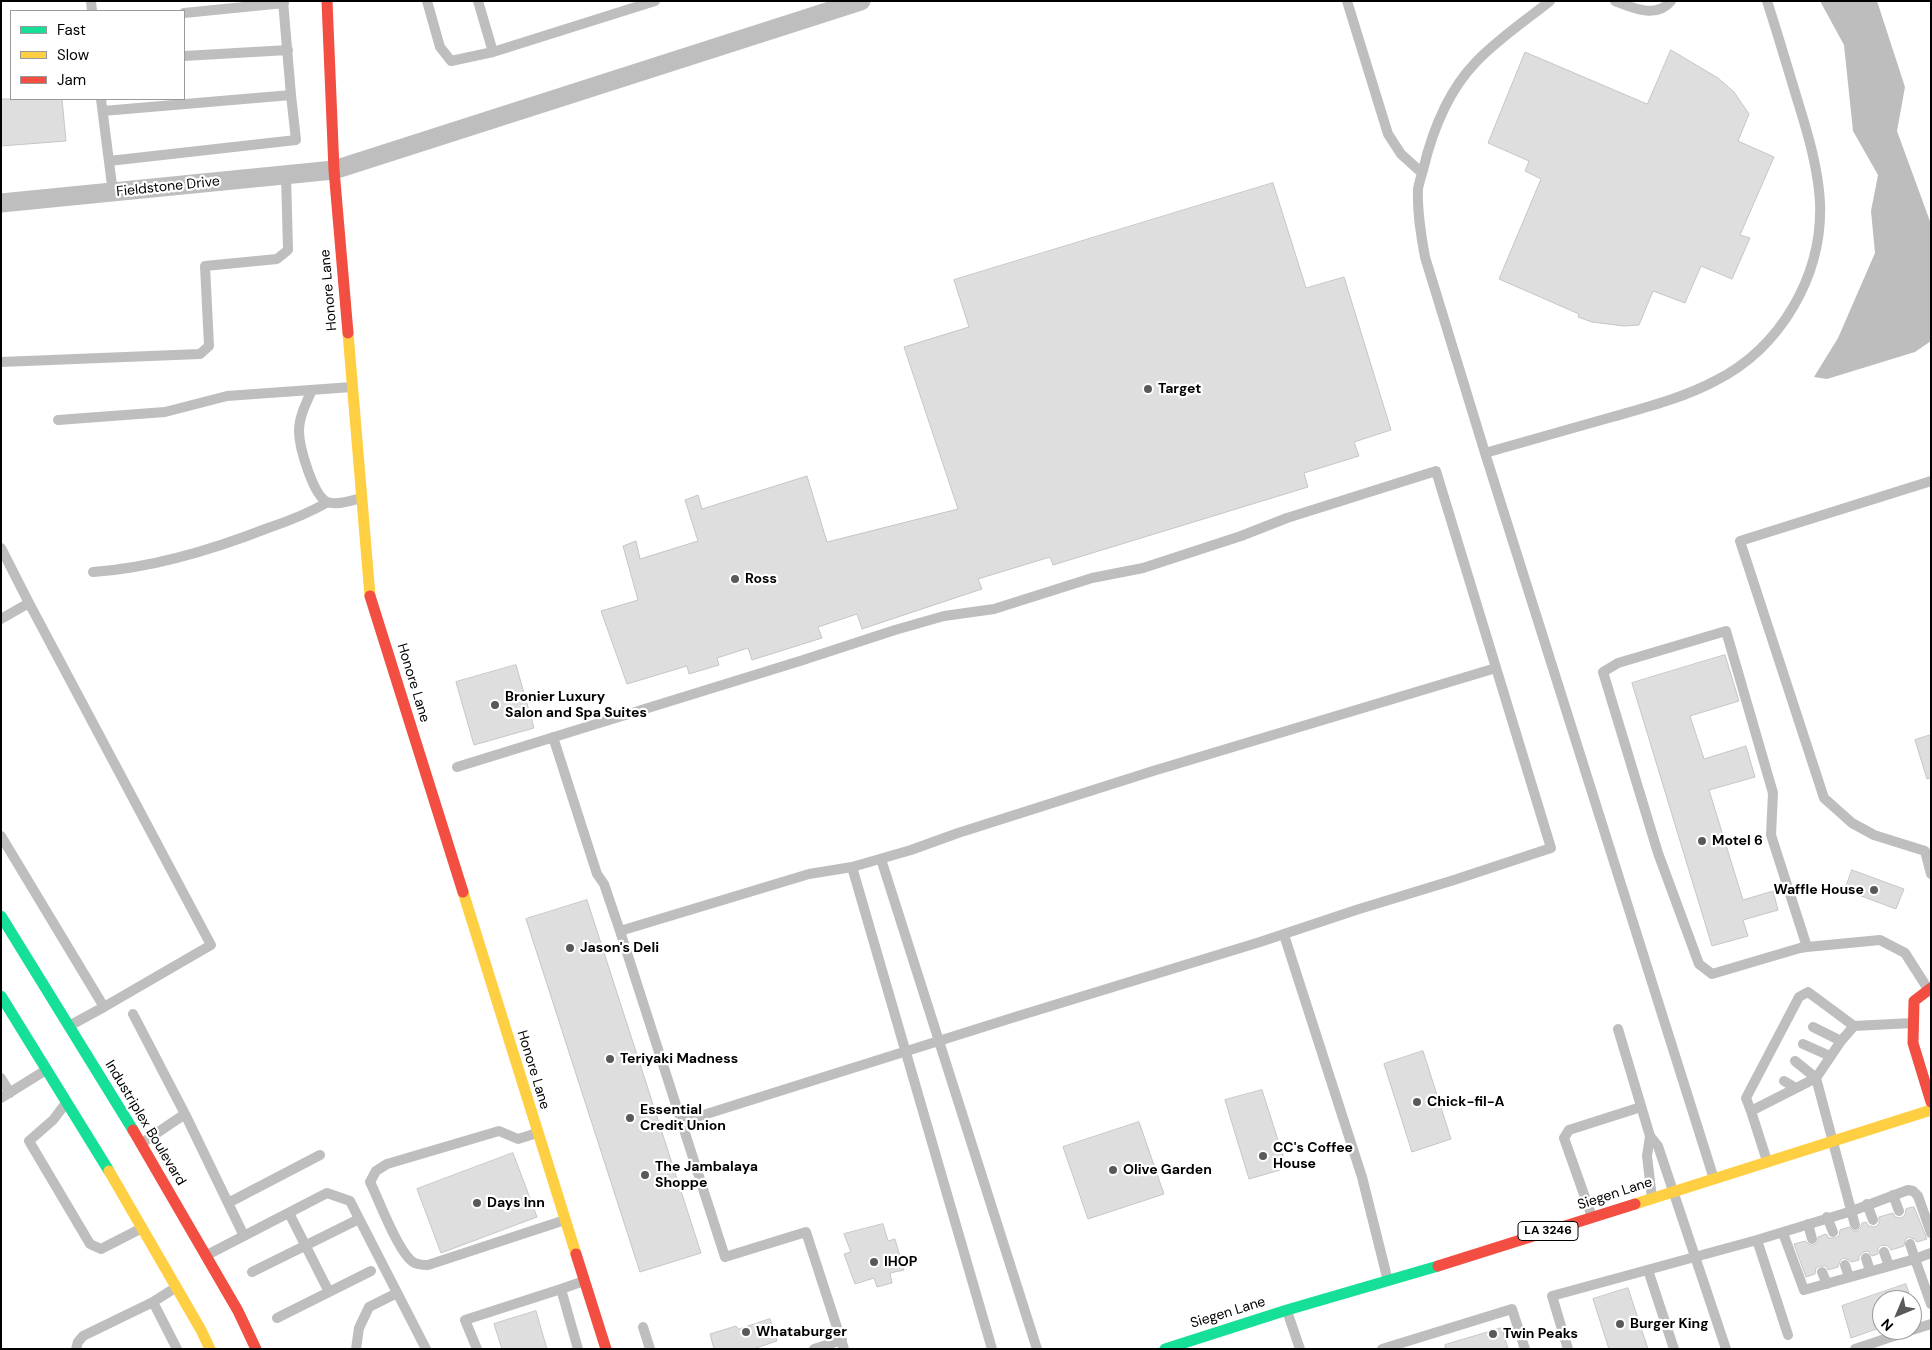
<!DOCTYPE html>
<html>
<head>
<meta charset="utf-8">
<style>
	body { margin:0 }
	#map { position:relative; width:1932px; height:1350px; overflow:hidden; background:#fff; font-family:"DM Sans",sans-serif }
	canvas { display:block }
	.frame { position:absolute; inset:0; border:2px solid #000; pointer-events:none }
	.legend { position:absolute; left:10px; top:10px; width:175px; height:90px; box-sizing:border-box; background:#fff; border:1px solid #999; margin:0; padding:6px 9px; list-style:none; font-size:15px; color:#000 }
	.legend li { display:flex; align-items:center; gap:10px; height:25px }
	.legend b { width:25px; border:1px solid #999 }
	.north { position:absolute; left:1872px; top:1290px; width:50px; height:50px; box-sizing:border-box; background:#fff; border:1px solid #999; border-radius:50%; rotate:225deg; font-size:14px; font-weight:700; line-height:20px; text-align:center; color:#000 }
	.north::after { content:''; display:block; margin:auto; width:18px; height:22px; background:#595959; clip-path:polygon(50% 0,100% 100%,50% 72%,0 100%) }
</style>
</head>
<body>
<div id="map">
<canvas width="1932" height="1350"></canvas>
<div class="frame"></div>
<ul class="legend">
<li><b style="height:6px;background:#16e098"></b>Fast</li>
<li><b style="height:6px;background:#ffcf43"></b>Slow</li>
<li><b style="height:6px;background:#f24e42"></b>Jam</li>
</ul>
<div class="north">N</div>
</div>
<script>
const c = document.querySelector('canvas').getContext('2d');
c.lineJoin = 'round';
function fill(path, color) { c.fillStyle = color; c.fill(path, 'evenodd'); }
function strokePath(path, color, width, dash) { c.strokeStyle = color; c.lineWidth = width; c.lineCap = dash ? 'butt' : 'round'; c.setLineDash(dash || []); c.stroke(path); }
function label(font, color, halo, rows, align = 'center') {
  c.font = font + ' "DM Sans",sans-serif'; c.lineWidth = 4.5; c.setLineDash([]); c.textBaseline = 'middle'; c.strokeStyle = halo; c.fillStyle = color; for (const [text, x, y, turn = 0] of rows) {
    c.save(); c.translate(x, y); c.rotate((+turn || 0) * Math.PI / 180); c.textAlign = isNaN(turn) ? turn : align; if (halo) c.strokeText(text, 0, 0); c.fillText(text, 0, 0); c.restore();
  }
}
fill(new Path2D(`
	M1820,1H1877L1905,87L1897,131L1931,224V341L1915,352L1827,379L1814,377L1838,338L1875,253L1871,211L1878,175L1853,131L1844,45Z`), '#bdbdbd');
const building = new Path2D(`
	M1671,50L1718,78L1734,92L1749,114L1738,141L1774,157L1740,235L1750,238L1732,279L1701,266L1685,303L1653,291L1639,325L1624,326L1592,322L1578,317L1579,314L1499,279L1541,179L1525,171L1529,161L1488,143L1525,52L1647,104Z
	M1,99H62L66,141L1,146Z
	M1273,183L1306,288L1344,277L1391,430L1354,442L1359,456L1304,473L1308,487L1053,565L1050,557L978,579L982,589L862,629L857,614L818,627L822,638L752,660L748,648L717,658L719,665L689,674L687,666L627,684L601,611L638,600L623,546L636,541L640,559L698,541L685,500L698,495L702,509L807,476L827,542L958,509L904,347L969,327L954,280Z
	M1725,655L1739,701L1690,716L1704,759L1746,746L1755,777L1709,790L1743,900L1773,891L1778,910L1743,920L1748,936L1712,946L1632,683Z
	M516,665L534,728L474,745L456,682Z
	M1931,735V778L1927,779L1915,740Z
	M1852,870L1904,889L1896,909L1845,890Z
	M587,900L701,1253L640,1272L526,919Z
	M1423,1051L1451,1139L1412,1152L1384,1064Z
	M1262,1090L1287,1168L1249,1179L1225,1100Z
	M1139,1122L1164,1194L1088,1219L1063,1147Z
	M513,1153L537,1217L441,1253L417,1189Z
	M1914,1207L1927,1239L1917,1242L1914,1239L1908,1237L1905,1240L1904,1246L1891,1250L1888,1246L1882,1245L1878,1248V1254L1872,1256L1868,1251L1864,1252L1859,1256V1260L1851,1262L1849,1260L1843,1258L1840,1261L1838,1267L1828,1270L1826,1266H1820L1816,1268L1815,1274L1806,1277L1794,1244L1805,1241L1810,1245H1814L1818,1241V1237L1826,1234L1829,1238H1835L1839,1236L1840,1230L1849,1227L1853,1231H1857L1861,1227L1862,1223L1866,1222L1869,1226L1875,1227L1879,1224V1217L1893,1213L1895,1217L1901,1218L1905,1215L1906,1209Z
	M883,1224L888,1241L895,1239L904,1270L890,1273L892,1283L877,1287L874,1278L855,1284L844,1254L851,1252L844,1234Z
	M1906,1284L1911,1300H1882V1327L1851,1338L1842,1306Z
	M1628,1288L1648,1349H1609L1593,1299Z
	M536,1311L547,1349H502L494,1324Z
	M770,1319L777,1341L753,1349H714L710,1334L736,1326L738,1329Z
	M1502,1328L1508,1349H1445V1345Z`);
fill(building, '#dedede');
strokePath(building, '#c6c6c6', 1);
strokePath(new Path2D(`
	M91,1L92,11
	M427,1L440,47L451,61L493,52
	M478,1L493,52L655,1
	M1347,1L1388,134L1401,154L1422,173
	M1550,1C1525,21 1498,39 1476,62C1448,91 1432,132 1423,170C1421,177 1419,183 1418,189C1417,212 1421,235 1425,257L1485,453L1714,1179
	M1615,1C1633,8 1656,19 1671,1
	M184,13L284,3
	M184,56L288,50
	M101,99L113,193
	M103,111L291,95
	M109,161L296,140L291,95L283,1
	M1,362L200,354L209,346L205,266L277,259L288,250L286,175
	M312,390C306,403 299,417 299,431C299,447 313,495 327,502C336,506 352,500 362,498
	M58,420L165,412L227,396L352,387
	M1485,453C1527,441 1570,429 1612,417C1647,407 1683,398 1715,381C1781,348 1823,275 1820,202C1818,168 1808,134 1798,102C1788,69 1778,35 1767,1
	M1931,481L1740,541L1824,798L1852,823L1874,835L1925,851L1931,874
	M1,548L29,603
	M93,572C152,568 212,550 268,528C289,521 309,513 328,502
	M1,619L29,603L211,945L104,1007
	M553,737L597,874L604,884L620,931L725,1257L806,1232L844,1349
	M457,767L800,661L895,630L944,616L994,609L1092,578L1143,568L1241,536L1287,518L1436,471L1551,848L1454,880L1356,910L1260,942L1015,1017L681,1122
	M1,836L104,1007L69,1026
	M881,859L1037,1349
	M852,867L992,1349
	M620,931L809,874L852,867L911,850L958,833L1153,771L1496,668
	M1284,935L1362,1177L1388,1281
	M1807,947L1771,835L1773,793L1726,631L1618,663L1603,672L1658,853L1699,964L1712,974L1800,948L1807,947L1880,940L1905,953L1928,989
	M133,1014L185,1114
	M1813,1027L1841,1041
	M1618,1029L1650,1136
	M1803,1044L1830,1056
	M1,1078L10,1093
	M1784,1081L1796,1088
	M1,1098L46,1070
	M66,1103L53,1120L29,1141L90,1244L101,1249L142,1228
	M1751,1111L1746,1098L1799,997L1808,992L1854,1026
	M537,1133L518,1139L499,1131L387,1164L376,1171L370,1182C379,1200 398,1252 413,1262C418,1265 423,1265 428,1265L565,1220
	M142,1143L185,1114L244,1236
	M1767,1161L1751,1111L1816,1078L1795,1061
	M1893,1195L1899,1211
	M1652,1198L1647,1156L1650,1136L1658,1146L1726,1349
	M228,1203L320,1155
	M1867,1204L1873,1220
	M1592,1217L1564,1138L1569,1130L1641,1107
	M1827,1217L1833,1232
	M1808,1224L1812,1239
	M1855,1225L1816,1078L1841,1041L1854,1026L1912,1023
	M1783,1233L1804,1290L1915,1259L1910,1244
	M1757,1240L1788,1335
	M1884,1252L1889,1266
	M1931,1253L1915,1259L1931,1304
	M207,1255L327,1193L350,1201L426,1349
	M1866,1258L1870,1271
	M1845,1265L1849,1277
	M1648,1270L1674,1349
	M252,1272L359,1219
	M1822,1272L1827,1284
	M329,1292L371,1271
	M153,1302L177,1349
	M1287,1311L1300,1349
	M277,1318L329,1292L289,1213
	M643,1327L650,1349
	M1912,1330L1931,1324
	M76,1349L78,1342L83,1336L153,1302L175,1288
	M356,1349L359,1328L369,1307L397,1293
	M477,1349L465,1320L561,1289
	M578,1349L561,1289L584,1281
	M814,1349L842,1340
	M1382,1349L1512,1309L1525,1349
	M1568,1349L1552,1296L1757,1240L1852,1211L1908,1190L1913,1191L1918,1196L1931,1233
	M1855,1349L1912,1330`), '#bebebe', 10);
strokePath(new Path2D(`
	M1,203L334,170L861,1`), '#bebebe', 19);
strokePath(new Path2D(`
	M1,916L133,1130
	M1,996L109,1171
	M1165,1349L1287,1310L1438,1266`), '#16e098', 11);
strokePath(new Path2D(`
	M348,333L370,596
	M463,892L576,1254
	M109,1171L201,1330L210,1349
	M1635,1204L1931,1110`), '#ffcf43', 11);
strokePath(new Path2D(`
	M327,1L334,170L348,333
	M370,596L463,892
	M1931,988L1914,1001L1913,1043L1931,1102
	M133,1130L238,1311L256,1349
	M576,1254L606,1349
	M1438,1266L1635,1204`), '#f24e42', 11);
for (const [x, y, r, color] of [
	[1148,389,5,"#595959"],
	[735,579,5,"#595959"],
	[495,705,5,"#595959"],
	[1702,841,5,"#595959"],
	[1874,890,5,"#595959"],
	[570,948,5,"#595959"],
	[610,1059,5,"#595959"],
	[1417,1102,5,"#595959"],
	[630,1118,5,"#595959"],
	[1263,1156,5,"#595959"],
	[1113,1170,5,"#595959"],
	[645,1175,5,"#595959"],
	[477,1203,5,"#595959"],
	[874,1262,5,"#595959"],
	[1620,1324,5,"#595959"],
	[746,1332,5,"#595959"],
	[1493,1334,5,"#595959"]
]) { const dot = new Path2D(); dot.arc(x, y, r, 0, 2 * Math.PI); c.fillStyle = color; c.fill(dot); strokePath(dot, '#fff', 2); }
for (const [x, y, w] of [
	[1548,1231,60]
]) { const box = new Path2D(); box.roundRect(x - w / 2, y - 9.5, w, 19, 4); c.fillStyle = '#fff'; c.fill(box); strokePath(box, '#000', 1); }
label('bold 12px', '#000', null, [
	["LA 3246",1548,1231]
]);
label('14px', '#000', '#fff', [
	["Fieldstone Drive",168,187,-6],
	["Honore Lane",329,290,-95],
	["Honore Lane",413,683,73],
	["Honore Lane",533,1070,73],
	["Industriplex Boulevard",145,1123,59],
	["Siegen Lane",1615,1194,-18],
	["Siegen Lane",1228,1313,-17]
]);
label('bold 14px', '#000', '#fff', [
	["Target",1158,389],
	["Ross",745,579],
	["Bronier Luxury",505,697],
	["Salon and Spa Suites",505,713],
	["Motel 6",1712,841],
	["Waffle House",1864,890,"right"],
	["Jason's Deli",580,948],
	["Teriyaki Madness",620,1059],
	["Chick-fil-A",1427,1102],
	["Essential",640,1110],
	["Credit Union",640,1126],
	["CC's Coffee",1273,1148],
	["House",1273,1164],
	["The Jambalaya",655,1167],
	["Shoppe",655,1183],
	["Olive Garden",1123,1170],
	["Days Inn",487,1203],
	["IHOP",884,1262],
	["Burger King",1630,1324],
	["Whataburger",756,1332],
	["Twin Peaks",1503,1334]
], 'left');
</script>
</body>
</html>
